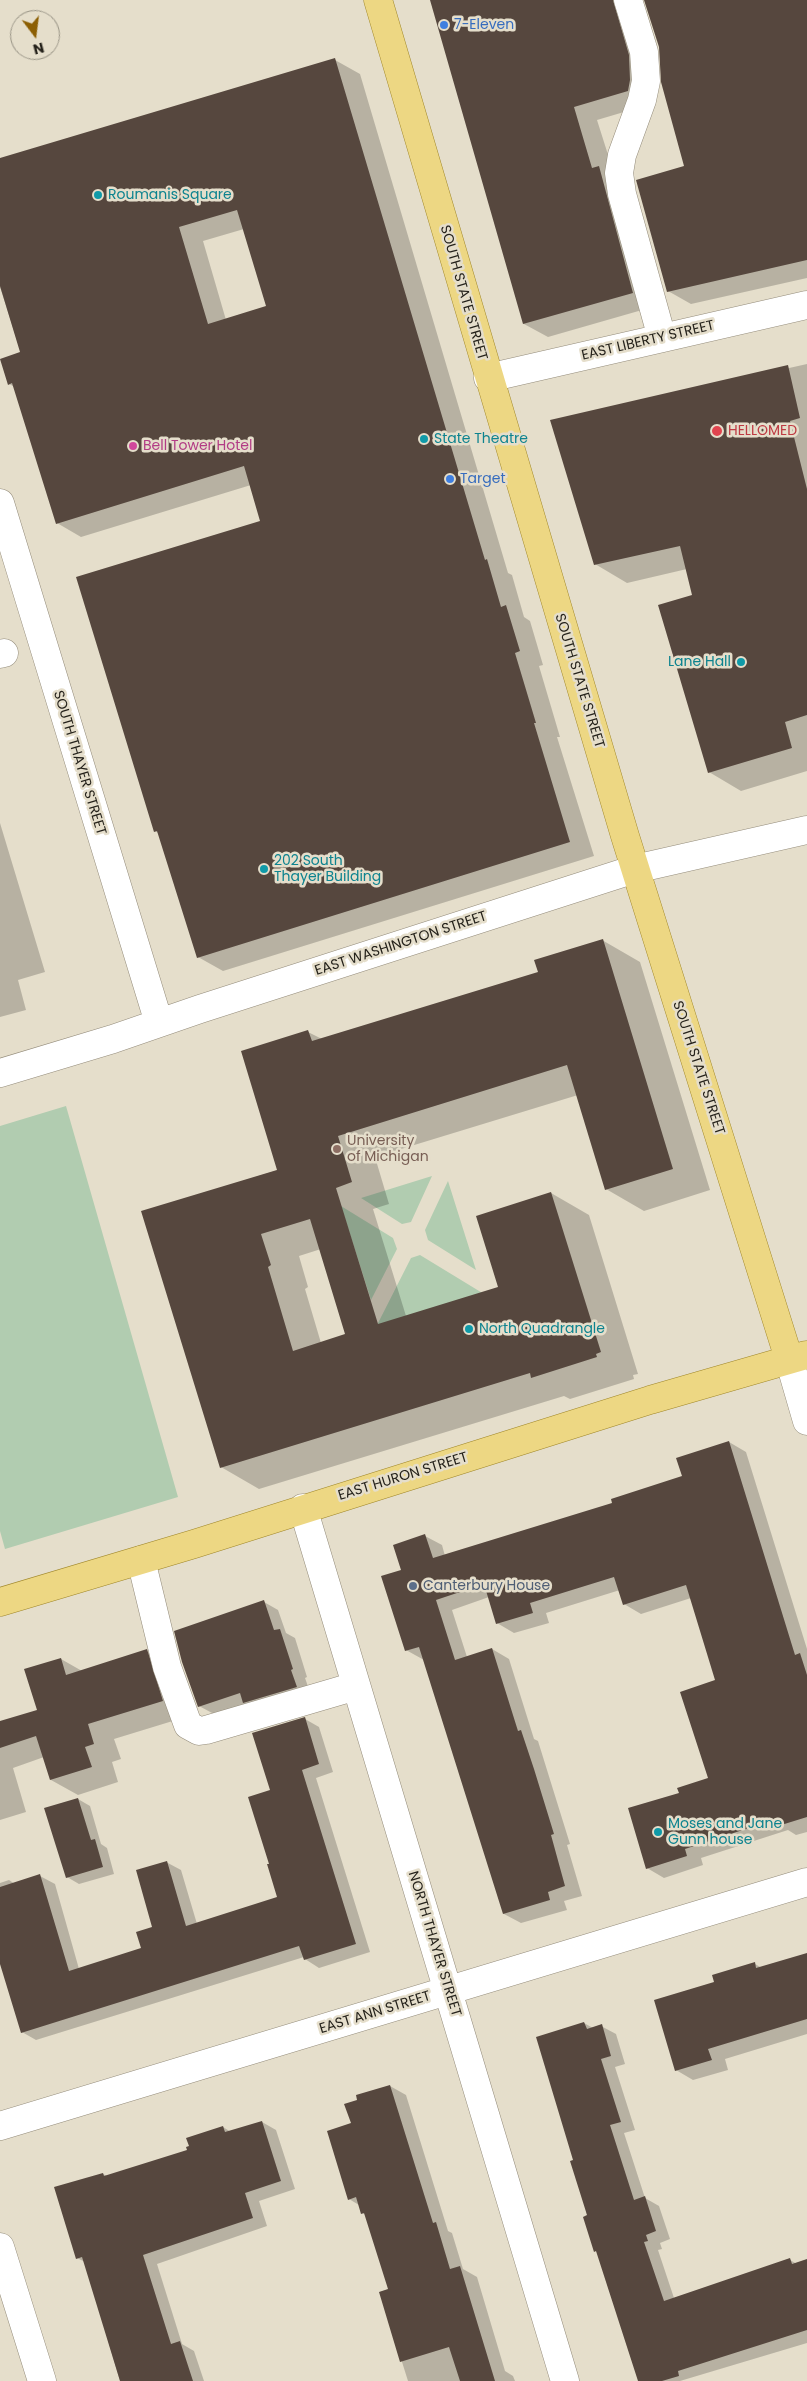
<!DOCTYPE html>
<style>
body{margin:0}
#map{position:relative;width:807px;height:2381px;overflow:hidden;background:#e5decb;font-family:Poppins,sans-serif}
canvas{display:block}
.north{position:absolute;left:10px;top:10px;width:50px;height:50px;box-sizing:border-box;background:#e5decb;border:1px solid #989385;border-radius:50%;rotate:165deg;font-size:14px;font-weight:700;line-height:20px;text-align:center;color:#25221b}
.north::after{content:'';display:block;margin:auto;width:18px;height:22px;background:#8c5f04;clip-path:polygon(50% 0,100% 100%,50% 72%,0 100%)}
</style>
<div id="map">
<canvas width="807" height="2381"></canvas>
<div class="north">N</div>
</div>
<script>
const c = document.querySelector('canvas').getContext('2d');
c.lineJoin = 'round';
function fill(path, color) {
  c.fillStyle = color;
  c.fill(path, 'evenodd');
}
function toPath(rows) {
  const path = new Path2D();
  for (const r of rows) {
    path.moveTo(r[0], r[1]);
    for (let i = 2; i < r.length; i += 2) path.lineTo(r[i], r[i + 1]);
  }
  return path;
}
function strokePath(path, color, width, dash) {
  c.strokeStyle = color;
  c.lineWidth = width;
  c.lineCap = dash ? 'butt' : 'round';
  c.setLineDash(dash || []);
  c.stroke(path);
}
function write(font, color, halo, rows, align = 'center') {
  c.font = font + ' Poppins,sans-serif';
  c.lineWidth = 5;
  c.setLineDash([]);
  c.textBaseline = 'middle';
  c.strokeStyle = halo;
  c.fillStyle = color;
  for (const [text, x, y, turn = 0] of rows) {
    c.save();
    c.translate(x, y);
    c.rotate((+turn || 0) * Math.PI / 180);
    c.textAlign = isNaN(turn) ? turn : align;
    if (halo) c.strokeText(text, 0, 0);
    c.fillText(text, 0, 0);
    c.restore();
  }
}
fill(toPath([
 [66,1106,178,1497,5,1549,0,1531,0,1126],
 [432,1176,411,1222,402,1224,361,1198],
 [448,1181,476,1270,428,1240,425,1230],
 [341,1206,393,1238,397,1249,371,1300],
 [420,1255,484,1294,376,1327,411,1258]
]), '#b1ccb0');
fill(toPath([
 [432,0,644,0,640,2,651,104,597,120,656,306,548,337,524,324],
 [646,0,807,0,807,278,691,304,668,291,685,166,660,47],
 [335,60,360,74,508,573,512,575,524,617,530,621,543,665,539,666,560,737,557,737,594,856,223,971,198,957,160,834,155,831,262,522,251,485,81,537,57,523,15,387,9,384,21,353,0,287,0,159],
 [244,229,267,307,226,320,203,241],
 [807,364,807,771,741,791,709,772,694,596,687,569,627,583,595,564,552,421],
 [0,823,45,972,18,980,26,1010,0,1017],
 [602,940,640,962,710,1190,644,1211,606,1189,578,1095,375,1157,389,1204,373,1209,406,1316,500,1288,551,1193,589,1215,638,1374,633,1375,634,1379,570,1399,564,1396,259,1489,221,1467,143,1212,278,1170,308,1032,322,1039,539,973],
 [321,1249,347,1335,321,1343,305,1289,308,1287,299,1256],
 [729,1442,746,1452,807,1649,807,1832,796,1835,788,1830,701,1858,703,1865,664,1878,647,1868,681,1794,710,1778,717,1681,691,1598,641,1614,624,1604,620,1590,546,1613,549,1623,514,1633,497,1623,489,1597,452,1610,467,1657,492,1649,509,1659,534,1739,538,1741,570,1844,567,1845,582,1896,564,1901,567,1910,521,1923,504,1914,424,1660,406,1650,402,1571,425,1536,442,1545,445,1556,614,1504,684,1477],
 [264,1602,278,1610,286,1633,295,1638,307,1677,305,1678,311,1695,258,1711,247,1704,214,1714,199,1706],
 [146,1651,173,1666,189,1716,114,1739,121,1759,112,1762,118,1782,78,1795,51,1780,44,1757,13,1768,26,1812,0,1820,0,1722,38,1711,61,1659,82,1671],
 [305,1719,319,1727,333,1772,316,1778,370,1952,319,1968,305,1959,304,1957,36,2040,22,2032,0,1960,0,1883,9,1880,15,1884,40,1876,55,1884,79,1969,142,1949,154,1927,166,1862,181,1870,197,1924,279,1898,271,1864,272,1791],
 [78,1799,90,1806,101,1844,107,1848,114,1874,79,1884,67,1877],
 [807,1954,807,2034,725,2059,728,2070,693,2080,676,2070,715,1982,755,1964,762,1968],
 [584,2023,593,2028,601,2026,616,2034,625,2064,615,2067,635,2130,624,2133,645,2198,659,2206,670,2239,660,2243,662,2249,658,2250,674,2298,790,2260,797,2264,807,2260,807,2343,680,2381,639,2381,598,2252,595,2251,575,2161],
 [390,2086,406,2095,448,2231,452,2233,463,2269,477,2277,505,2371,513,2376,515,2381,408,2381,380,2292,389,2290,366,2215,362,2213,359,2205,349,2199,352,2124,359,2101],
 [262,2122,276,2130,295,2189,259,2201,267,2226,157,2264,182,2344,194,2351,204,2381,120,2381,85,2262,77,2258,103,2174,107,2176,188,2151,223,2127,231,2132]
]), '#0003');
fill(toPath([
 [430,0,613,0,629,55,630,80,628,91,574,107,592,168,599,166,633,293,523,324],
 [644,0,807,0,807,260,667,292,636,180,684,166,661,82,659,47],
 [335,58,485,560,487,559,501,607,506,605,520,651,515,653,536,723,534,723,570,842,197,958,157,831,154,832,76,577,260,521,244,466,56,524,12,383,8,385,0,359,20,352,0,286,0,158],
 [237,210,266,306,208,324,179,227],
 [788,365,800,418,790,421,807,489,807,715,785,722,792,748,708,773,658,605,692,595,680,546,594,565,550,420],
 [603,939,673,1169,605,1190,567,1065,338,1136,352,1182,336,1188,378,1324,498,1287,476,1216,551,1192,601,1352,596,1354,597,1357,531,1378,530,1373,220,1468,141,1211,277,1170,241,1051,308,1030,312,1041,538,972,534,960],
 [310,1219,345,1334,293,1351,268,1267,271,1265,261,1234],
 [729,1441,795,1655,800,1653,807,1675,807,1817,778,1826,776,1819,685,1849,687,1856,646,1869,628,1808,679,1793,677,1788,708,1778,680,1692,715,1680,686,1585,623,1605,614,1577,530,1603,533,1613,496,1624,484,1584,436,1600,455,1660,492,1648,518,1731,521,1730,534,1769,554,1834,551,1835,565,1886,548,1892,550,1900,503,1914,419,1647,405,1651,381,1576,401,1570,393,1545,425,1534,433,1558,612,1503,611,1499,682,1476,676,1458],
 [264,1600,274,1630,280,1629,293,1669,291,1670,297,1687,243,1703,240,1693,198,1707,182,1662,174,1631],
 [147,1649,163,1701,88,1724,94,1744,85,1747,92,1767,50,1780,36,1736,0,1748,0,1721,37,1710,24,1669,61,1658,66,1675],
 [305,1717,319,1764,302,1770,356,1944,304,1960,299,1946,21,2033,0,1964,0,1887,40,1874,69,1971,141,1948,136,1932,152,1927,136,1870,167,1861,186,1926,277,1897,267,1864,269,1864,248,1797,270,1790,252,1733],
 [78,1798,91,1840,95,1839,103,1867,66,1878,44,1808],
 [807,1953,807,2019,708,2049,712,2060,675,2071,654,2000,714,1982,712,1975,755,1962,756,1968],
 [584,2022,587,2029,602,2024,611,2056,601,2059,621,2122,610,2125,634,2200,645,2196,656,2231,646,2235,648,2241,644,2242,664,2301,790,2258,792,2264,807,2259,807,2330,678,2371,679,2376,662,2381,638,2381,596,2251,594,2252,583,2217,587,2215,570,2161,573,2160,536,2037],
 [390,2085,433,2223,436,2222,450,2269,460,2266,495,2381,460,2381,449,2347,400,2362,379,2292,388,2289,364,2213,361,2214,356,2197,348,2200,327,2131,351,2123,344,2104,357,2100,356,2095],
 [262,2121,281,2181,245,2193,253,2218,143,2255,171,2344,180,2341,193,2381,120,2381,82,2257,76,2259,54,2187,103,2173,104,2176,187,2150,186,2147,189,2146,186,2138,223,2126,225,2132]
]), '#56473e');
const minor = toPath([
 [628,0,644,52,646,81,642,100,622,155,619,173,622,194,662,338],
 [488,378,807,305],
 [0,503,159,1023],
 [0,654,4,653],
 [0,1073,113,1039,200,1009,635,869,807,830],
 [789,1359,807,1421],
 [303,1508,565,2381],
 [141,1560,167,1667,188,1725,199,1731,206,1730,356,1686],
 [0,2126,807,1882],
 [0,2247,42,2381]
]);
const major = toPath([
 [378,0,625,836,789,1359],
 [0,1602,194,1544,650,1400,806,1355]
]);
strokePath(minor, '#948c7b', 29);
strokePath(major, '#9f8629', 29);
strokePath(minor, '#fff', 28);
strokePath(major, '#edd783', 28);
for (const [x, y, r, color] of [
 [444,25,5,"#3f7fe0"],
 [98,195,5,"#0f9aa8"],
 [717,431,6,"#e0444e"],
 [424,439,5,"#0f9aa8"],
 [133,446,5,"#d1479c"],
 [450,479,5,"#3f7fe0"],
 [741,662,5,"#0f9aa8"],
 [264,869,5,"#0f9aa8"],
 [337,1149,5,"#8d6e63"],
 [469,1329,5,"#0f9aa8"],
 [413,1586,5,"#5c6f8a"],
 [658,1832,5,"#0f9aa8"]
]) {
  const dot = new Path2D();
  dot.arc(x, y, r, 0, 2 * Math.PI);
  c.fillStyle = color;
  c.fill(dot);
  strokePath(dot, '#e5decb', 2);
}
write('14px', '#366cbe', '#e5decb', [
 ["7-Eleven",454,25],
 ["Target",460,479]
], 'left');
write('14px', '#0d838f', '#e5decb', [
 ["Roumanis Square",108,195],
 ["State Theatre",434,439],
 ["Lane Hall",731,662,"right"],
 ["202 South",274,861],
 ["Thayer Building",274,877],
 ["North Quadrangle",479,1329],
 ["Moses and Jane",668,1824],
 ["Gunn house",668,1840]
], 'left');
write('14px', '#25221b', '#e5decb', [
 ["SOUTH STATE STREET",463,293,74],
 ["EAST LIBERTY STREET",648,341,-13],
 ["SOUTH STATE STREET",579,681,73],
 ["SOUTH THAYER STREET",79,763,73],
 ["EAST WASHINGTON STREET",401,944,-18],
 ["SOUTH STATE STREET",698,1068,72],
 ["EAST HURON STREET",403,1477,-17],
 ["NORTH THAYER STREET",434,1944,73],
 ["EAST ANN STREET",375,2013,-17]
]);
write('14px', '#be3a42', '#e5decb', [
 ["HELLOMED",728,431]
], 'left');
write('14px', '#b23c85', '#e5decb', [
 ["Bell Tower Hotel",143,446]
], 'left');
write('14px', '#785e54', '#e5decb', [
 ["University",347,1141],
 ["of Michigan",347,1157]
], 'left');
write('14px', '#4e5e75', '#e5decb', [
 ["Canterbury House",423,1586]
], 'left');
</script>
